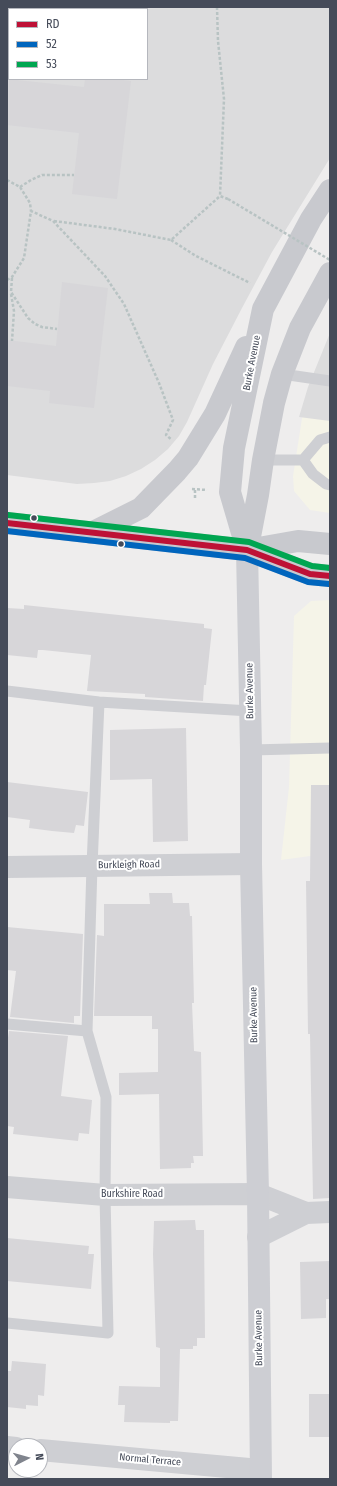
<!DOCTYPE html>
<style>
body{margin:0}
#map{position:relative;width:337px;height:1486px;overflow:hidden;background:#eeeded;font-family:"Fira Sans Condensed",sans-serif}
canvas{display:block}
.frame{position:absolute;inset:0;border:8px solid #454b59;pointer-events:none}
.legend{position:absolute;left:8px;top:8px;width:140px;height:72px;box-sizing:border-box;background:#fff;border:1px solid #b5b7bd;margin:0;padding:5px 7px;list-style:none;font-size:12px;color:#454b59}
.legend li{display:flex;align-items:center;gap:8px;height:20px}
.legend b{width:20px;border:1px solid #b5b7bd}
.north{position:absolute;left:8px;top:1438px;width:40px;height:40px;box-sizing:border-box;background:#fff;border:1px solid #b5b7bd;border-radius:50%;rotate:84deg;font-size:11px;font-weight:700;line-height:16px;text-align:center;color:#454b59}
.north::after{content:'';display:block;margin:auto;width:14px;height:18px;background:#80848d;clip-path:polygon(50% 0,100% 100%,50% 72%,0 100%)}
</style>
<div id="map">
<canvas width="337" height="1486"></canvas>
<div class="frame"></div>
<ul class="legend">
<li><b style="height:5px;background:#be1136"></b>RD</li>
<li><b style="height:5px;background:#0065bd"></b>52</li>
<li><b style="height:5px;background:#00a651"></b>53</li>
</ul>
<div class="north">N</div>
</div>
<script>
const c = document.querySelector('canvas').getContext('2d');
c.lineJoin = 'round';
function fill(path, color) {
  c.fillStyle = color;
  c.fill(path, 'evenodd');
}
function toPath(rows) {
  const path = new Path2D();
  for (const r of rows) {
    path.moveTo(r[0], r[1]);
    for (let i = 2; i < r.length; i += 2) path.lineTo(r[i], r[i + 1]);
  }
  return path;
}
function strokePath(path, color, width, dash) {
  c.strokeStyle = color;
  c.lineWidth = width;
  c.lineCap = dash ? 'butt' : 'round';
  c.setLineDash(dash || []);
  c.stroke(path);
}
function write(font, color, halo, rows, align = 'center') {
  c.font = font + ' "Fira Sans Condensed",sans-serif';
  c.lineWidth = 4;
  c.setLineDash([]);
  c.textBaseline = 'middle';
  c.strokeStyle = halo;
  c.fillStyle = color;
  for (const [text, x, y, turn = 0] of rows) {
    c.save();
    c.translate(x, y);
    c.rotate((+turn || 0) * Math.PI / 180);
    c.textAlign = isNaN(turn) ? turn : align;
    if (halo) c.strokeText(text, 0, 0);
    c.fillText(text, 0, 0);
    c.restore();
  }
}
fill(toPath([
 [303,412,330,415,330,513,310,510,294,491,293,476],
 [330,600,330,856,310,856,281,860,289,787,294,616,311,601]
]), '#f5f4e8');
fill(toPath([
 [7,7,330,7,330,158,272,252,242,308,213,364,187,422,179,436,168,449,155,460,141,469,126,476,110,481,94,483,77,484,7,475],
 [9,9,147,9,147,79,9,79],
 [330,333,330,421,299,417,308,387]
]), '#dcdcdd');
fill(toPath([
 [7,79,84,87,85,79,116,79,131,81,117,199,72,194,79,133,7,125],
 [62,282,108,288,94,408,49,403,50,391,7,386,7,340,56,346],
 [24,605,204,624,204,628,212,629,206,685,204,685,203,701,145,697,145,694,87,691,91,655,43,650,38,650,37,658,7,655,7,608,24,609],
 [186,728,188,841,153,842,152,779,110,780,110,730],
 [7,782,88,792,84,826,76,825,74,833,52,831,29,828,30,820,7,817],
 [311,785,330,785,330,1198,313,1199,310,1034,308,1034,306,881,310,881],
 [149,893,172,893,173,903,189,903,190,916,192,916,194,1003,192,1003,194,1051,201,1052,203,1156,193,1156,194,1163,191,1163,191,1168,160,1169,159,1094,119,1095,119,1073,158,1072,158,1029,152,1029,152,1016,94,1016,97,935,104,936,104,904,150,904],
 [7,927,83,934,80,1016,74,1016,74,1023,10,1017,16,971,7,970],
 [9,1031,68,1036,61,1096,92,1100,89,1134,79,1133,78,1141,13,1134,14,1127,7,1126,7,1044],
 [195,1220,196,1230,204,1230,205,1338,197,1338,197,1346,193,1346,193,1349,180,1349,178,1421,170,1421,170,1423,124,1422,125,1405,118,1405,119,1386,160,1387,160,1348,156,1347,153,1254,154,1221],
 [7,1238,89,1246,88,1254,94,1254,91,1289,7,1281],
 [330,1261,330,1299,326,1299,326,1318,301,1319,300,1262],
 [12,1361,46,1364,44,1396,38,1395,38,1406,26,1405,26,1409,7,1407,7,1371,11,1371],
 [309,1394,330,1394,330,1437,309,1437]
]), '#d7d6d9');
strokePath(toPath([
 [217,7,218,41,224,99,220,196,228,199],
 [7,180,20,187,30,203,31,211],
 [20,187,31,180,42,175,74,175],
 [54,221,115,229,171,240,220,196],
 [171,240,196,256,250,283],
 [12,278,11,292,28,318,35,324,42,327,57,329],
 [7,280,12,277,24,258,31,211,53,221,105,276,124,304,159,383,173,420,166,435,172,440],
 [11,294,14,311,12,341],
 [192,489,207,490],
 [195,490,195,500]
]), '#b8c3c3', 2.5, [3, 2]);
strokePath(toPath([
 [282,374,330,381],
 [263,460,303,460],
 [303,460,313,474,326,484,330,485],
 [303,460,320,440,330,437],
 [7,691,99,702,250,711],
 [251,750,330,748],
 [7,1024,87,1031,106,1097,105,1195,108,1333,7,1323],
 [87,1031,92,866,99,702]
]), '#cecfd3', 11);
strokePath(toPath([
 [7,867,251,864],
 [7,1187,105,1195,258,1194,306,1213,330,1212],
 [258,1237,306,1213],
 [7,1447,16,1448],
 [40,1450,260,1470]
]), '#cecfd3', 22);
strokePath(toPath([
 [247,550,251,750,251,864,258,1194,261,1479]
]), '#cdced3', 22);
strokePath(toPath([
 [7,523,247,550,310,574,330,576],
 [91,533,141,508,177,471,188,458,215,414,246,347],
 [248,547,258,495,263,460,274,403,282,374,300,328,330,273],
 [247,550,230,492,234,448,263,309,311,219,330,190],
 [247,550,298,541,330,544]
]), '#c8c9ce', 22);
strokePath(toPath([
 [228,199,330,260]
]), '#b8c3c3', 2.5, [3, 2]);
strokePath(toPath([
 [7,523,247,550,310,574,330,576]
]), '#be1136', 6);
strokePath(toPath([
 [7,531,245,558,308,582,329,584]
]), '#0065bd', 6);
strokePath(toPath([
 [8,515,249,542,312,566,330,568]
]), '#00a651', 6);
for (const [x, y, r, color] of [
 [34,518,3.5,"#454b59"],
 [121,544,3.5,"#454b59"]
]) {
  const dot = new Path2D();
  dot.arc(x, y, r, 0, 2 * Math.PI);
  c.fillStyle = color;
  c.fill(dot);
  strokePath(dot, '#fff', 1.5);
}
write('10px', '#454b59', '#fff', [
 ["Burke Avenue",252,363,-79],
 ["Burke Avenue",250,691,-91],
 ["Burkleigh Road",129,865,-1],
 ["Burke Avenue",254,1015,-91],
 ["Burkshire Road",132,1194],
 ["Burke Avenue",259,1338,-91],
 ["Normal Terrace",150,1460,5]
]);
</script>
